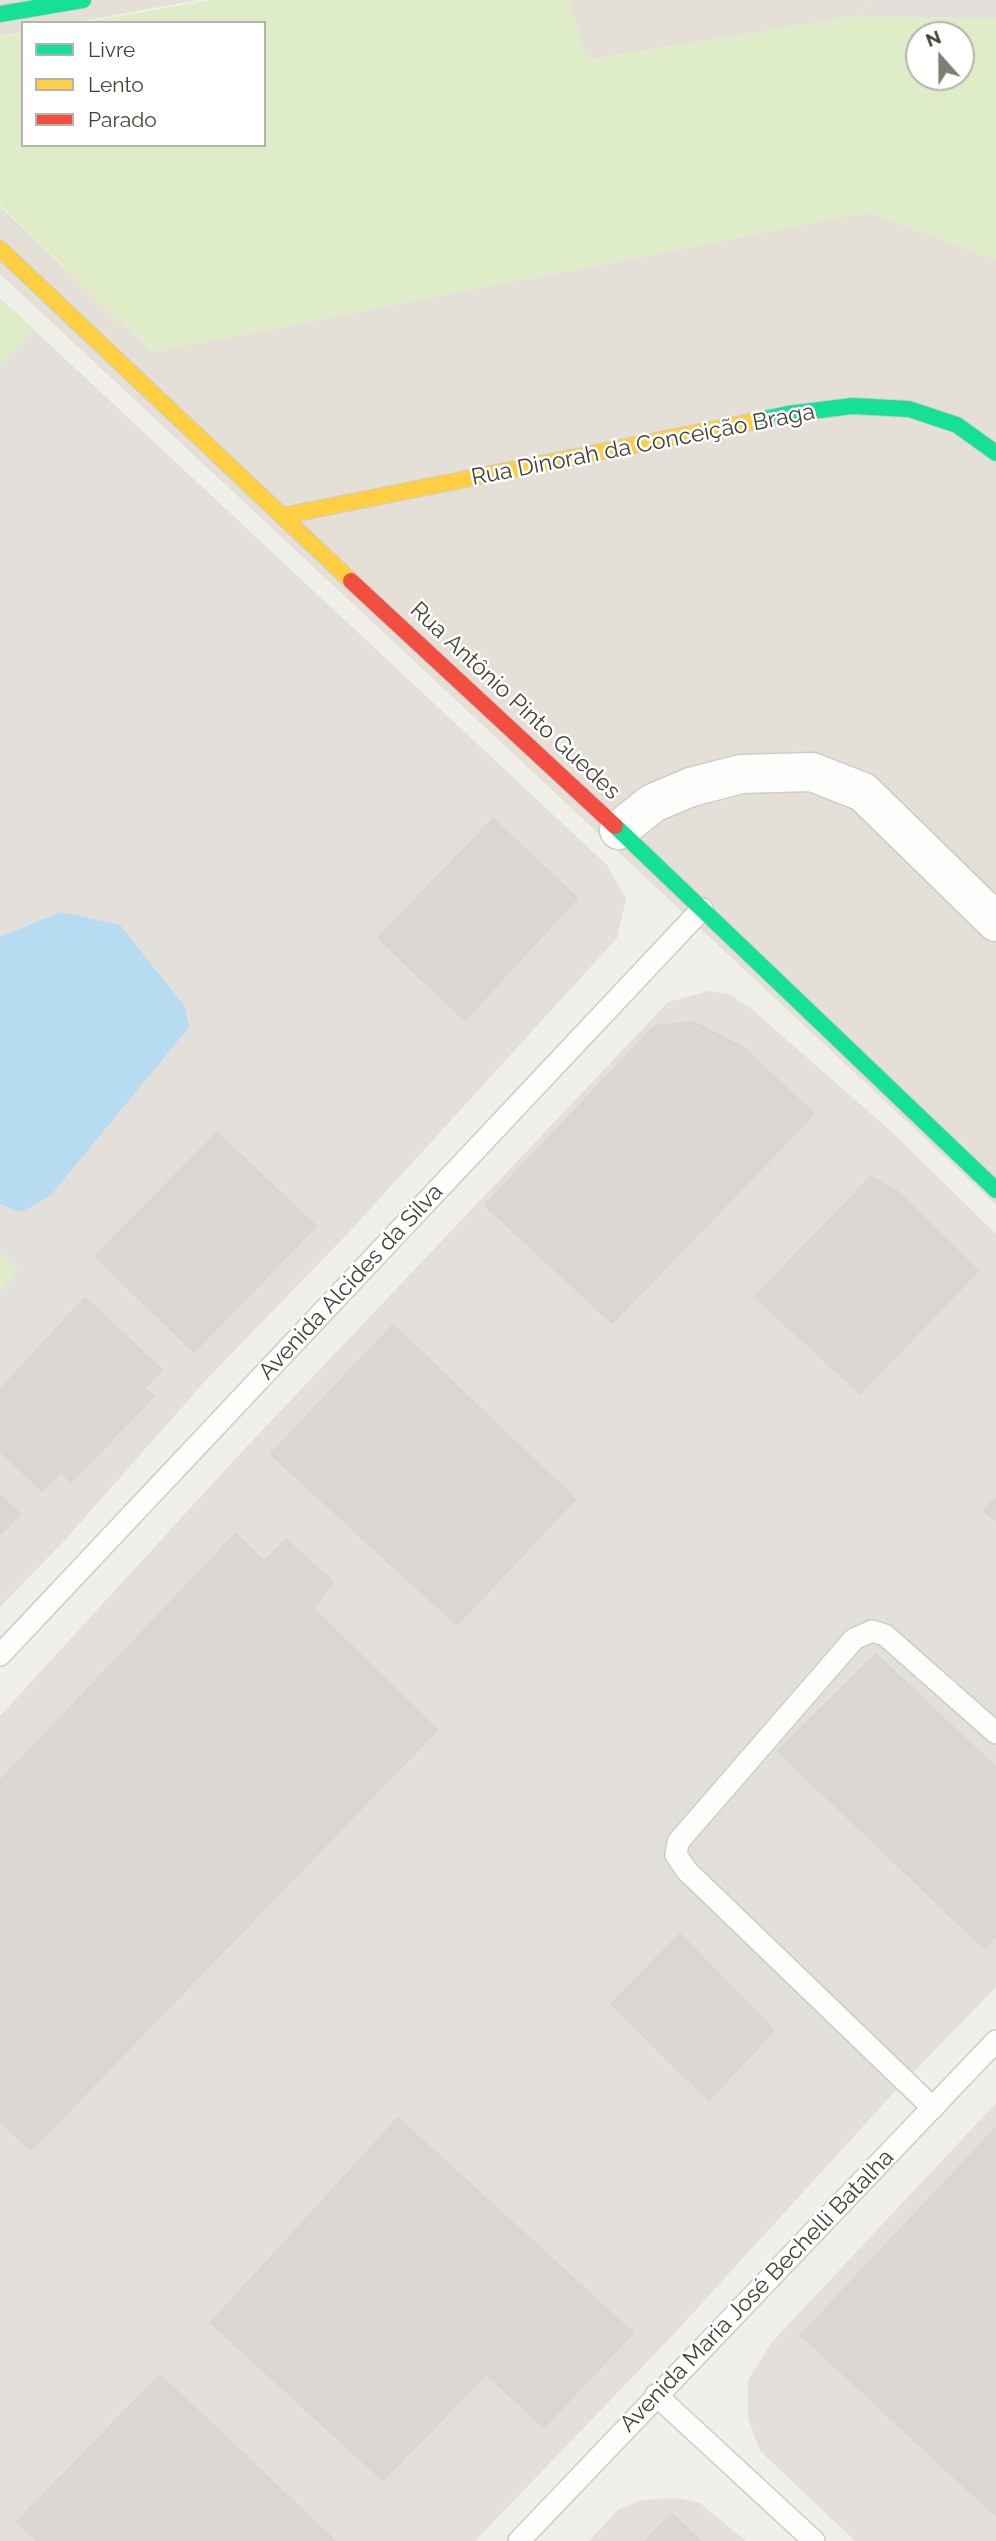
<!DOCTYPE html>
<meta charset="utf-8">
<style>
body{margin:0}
#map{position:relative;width:996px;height:2541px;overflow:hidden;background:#f0efea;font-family:Raleway,sans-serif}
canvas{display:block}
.legend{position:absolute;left:21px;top:21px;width:245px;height:126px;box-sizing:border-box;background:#fff;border:2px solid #b5b3ae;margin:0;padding:9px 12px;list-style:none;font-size:21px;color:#474035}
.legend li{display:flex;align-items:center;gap:14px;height:35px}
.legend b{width:35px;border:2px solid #b5b3ae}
.north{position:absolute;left:905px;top:21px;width:70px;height:70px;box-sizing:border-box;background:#fff;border:2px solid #b5b3ae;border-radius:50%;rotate:339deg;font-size:19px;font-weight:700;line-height:28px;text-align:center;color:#474035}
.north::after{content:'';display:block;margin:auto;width:24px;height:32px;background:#827d74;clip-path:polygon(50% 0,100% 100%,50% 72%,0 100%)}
</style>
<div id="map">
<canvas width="996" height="2541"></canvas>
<ul class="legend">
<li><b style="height:9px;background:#16e098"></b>Livre</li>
<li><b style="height:9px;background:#ffcf43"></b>Lento</li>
<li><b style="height:9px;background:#f24e42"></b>Parado</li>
</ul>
<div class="north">N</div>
</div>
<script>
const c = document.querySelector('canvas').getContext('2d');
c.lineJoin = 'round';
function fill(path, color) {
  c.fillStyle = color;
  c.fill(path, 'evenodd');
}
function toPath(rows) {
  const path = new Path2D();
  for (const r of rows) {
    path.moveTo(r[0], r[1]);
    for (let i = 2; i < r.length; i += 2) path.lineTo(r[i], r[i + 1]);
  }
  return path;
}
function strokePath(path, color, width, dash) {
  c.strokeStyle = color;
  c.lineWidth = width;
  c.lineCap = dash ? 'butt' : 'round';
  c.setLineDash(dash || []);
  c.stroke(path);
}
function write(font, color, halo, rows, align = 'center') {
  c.font = font + ' Raleway,sans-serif';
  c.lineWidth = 5;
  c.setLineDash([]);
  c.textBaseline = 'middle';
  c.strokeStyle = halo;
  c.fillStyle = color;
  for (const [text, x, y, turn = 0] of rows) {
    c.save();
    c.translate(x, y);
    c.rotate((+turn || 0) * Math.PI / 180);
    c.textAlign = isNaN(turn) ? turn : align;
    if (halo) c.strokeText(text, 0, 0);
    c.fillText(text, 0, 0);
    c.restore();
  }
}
fill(toPath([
 [0,0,198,0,72,23,23,23,23,32,0,36],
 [568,0,871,0,858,16,587,60],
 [0,206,152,352,869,212,996,260,996,1205,0,274]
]), '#e5e0d7');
fill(toPath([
 [871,0,996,0,996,19,858,16],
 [0,298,607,865,626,899,617,938,352,1229,207,1379,65,1540,0,1607],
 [709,991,730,994,754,1011,893,1133,996,1234,996,1987,898,2088,672,2336,475,2541,0,2541,0,1716,236,1458,668,1002],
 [996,2103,996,2541,855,2541,760,2451,748,2418,748,2380,772,2342],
 [678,2498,700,2503,746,2541,589,2541,619,2509,643,2500]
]), '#e3e0db');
fill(toPath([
 [211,0,568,0,588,60,858,16,996,19,996,260,869,212,152,352,0,204,0,37,23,33,23,145,264,145,264,23,80,23],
 [961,35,961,77,919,77,919,35],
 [0,298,34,330,0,364],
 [0,1254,19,1270,0,1291]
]), '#deecc8');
fill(toPath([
 [61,912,120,925,185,1007,189,1027,51,1195,22,1212,0,1204,0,937]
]), '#b7dbf1');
const building = toPath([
 [493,819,577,898,465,1020,378,938,493,819],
 [693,1022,744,1048,814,1114,612,1323,485,1205,655,1026,693,1022],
 [217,1133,316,1226,194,1352,95,1256,217,1133],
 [871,1177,897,1191,978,1271,860,1393,755,1297,871,1177],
 [85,1298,162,1370,144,1388,154,1396,71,1482,61,1471,42,1491,0,1451,0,1390,85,1298],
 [393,1325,575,1499,457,1625,271,1454,393,1325],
 [0,1495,20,1514,0,1534,0,1495],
 [996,1498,996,1522,984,1510,996,1498],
 [236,1534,264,1562,286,1540,333,1582,313,1608,437,1730,31,2150,0,2121,0,1781,236,1534],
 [876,1654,996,1768,996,1935,984,1948,778,1751,876,1654],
 [680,1934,774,2030,709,2100,611,2004,680,1934],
 [398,2118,633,2333,544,2427,486,2374,383,2480,211,2323,398,2118],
 [996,2128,996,2516,801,2335,996,2128],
 [160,2375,335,2541,38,2541,17,2522,160,2375],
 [672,2514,701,2541,646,2541,672,2514]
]);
fill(building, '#dad7d2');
strokePath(building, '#d9d6cf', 2);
const lane = toPath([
 [0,1655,702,909],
 [933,2108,687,1871,676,1855,678,1842,854,1639,872,1631,885,1635,996,1733],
 [656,2395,814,2541],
 [519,2541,996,2041]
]);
const street = toPath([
 [619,830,653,803,691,787,741,774,812,772,863,792,996,922]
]);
const fast = toPath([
 [0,14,83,0],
 [750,422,788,414,852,406,909,409,957,425,996,453],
 [615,826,996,1190]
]);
const slow = toPath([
 [0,249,351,581],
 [282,516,750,422]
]);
const jam = toPath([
 [351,581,615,826]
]);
strokePath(lane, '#ceccc7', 24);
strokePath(street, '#ceccc7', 41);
strokePath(fast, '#d1cdc2', 18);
strokePath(slow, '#d1cdc2', 18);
strokePath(jam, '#d1cdc2', 18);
strokePath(lane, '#fdfdfc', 21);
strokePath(street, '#fdfdfc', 38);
strokePath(fast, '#16e098', 16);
strokePath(slow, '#ffcf43', 16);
strokePath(jam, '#f24e42', 16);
write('23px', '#474035', '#fff', [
 ["Rua Dinorah da Conceição Braga",643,445,-11],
 ["Rua Antônio Pinto Guedes",515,701,43],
 ["Avenida Alcides da Silva",351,1282,-47],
 ["Avenida Maria José Bechelli Batalha",757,2291,-46]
]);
</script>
